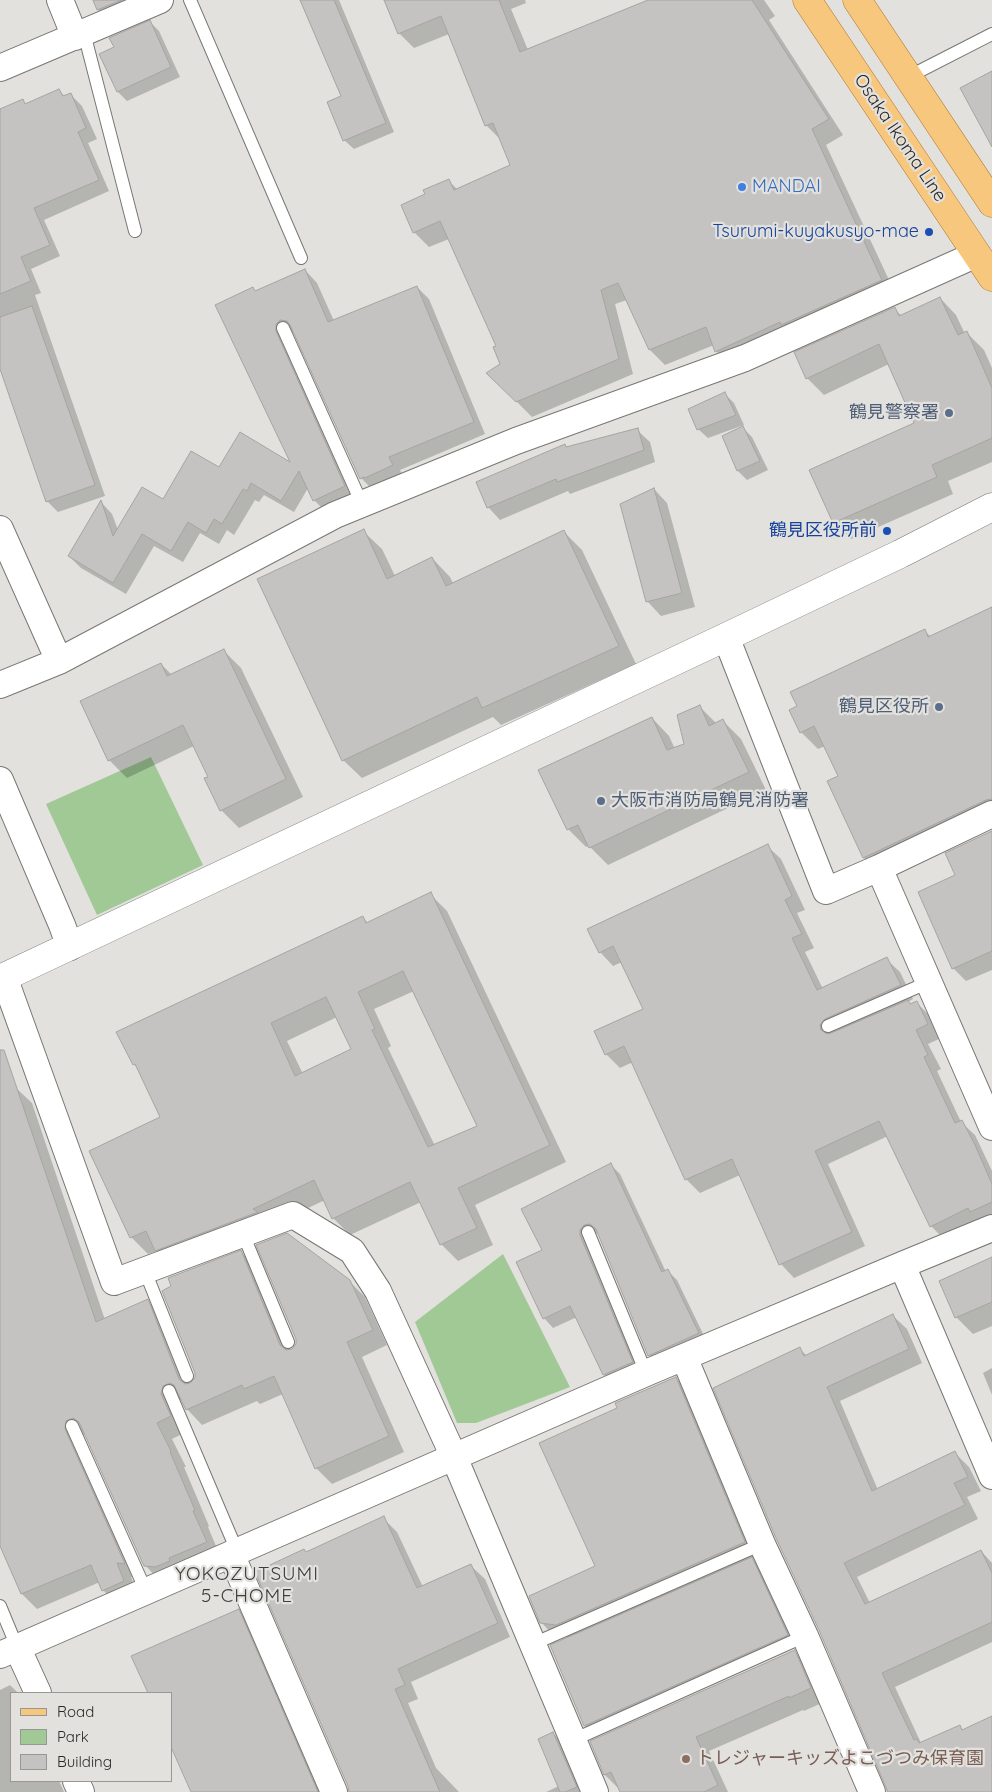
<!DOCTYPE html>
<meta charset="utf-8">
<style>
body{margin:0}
#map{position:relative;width:992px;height:1792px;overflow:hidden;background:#e2e1de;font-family:Quicksand,sans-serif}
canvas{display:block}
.legend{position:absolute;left:10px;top:1692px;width:162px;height:90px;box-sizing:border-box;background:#e2e1de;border:1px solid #989795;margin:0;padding:6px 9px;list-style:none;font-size:15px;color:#282827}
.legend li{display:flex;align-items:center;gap:10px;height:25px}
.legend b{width:25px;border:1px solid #989795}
</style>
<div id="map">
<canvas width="992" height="1792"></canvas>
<ul class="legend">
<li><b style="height:6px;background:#f8c77e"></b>Road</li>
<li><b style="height:14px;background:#a1c995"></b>Park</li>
<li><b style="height:14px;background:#c5c3c1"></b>Building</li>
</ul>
</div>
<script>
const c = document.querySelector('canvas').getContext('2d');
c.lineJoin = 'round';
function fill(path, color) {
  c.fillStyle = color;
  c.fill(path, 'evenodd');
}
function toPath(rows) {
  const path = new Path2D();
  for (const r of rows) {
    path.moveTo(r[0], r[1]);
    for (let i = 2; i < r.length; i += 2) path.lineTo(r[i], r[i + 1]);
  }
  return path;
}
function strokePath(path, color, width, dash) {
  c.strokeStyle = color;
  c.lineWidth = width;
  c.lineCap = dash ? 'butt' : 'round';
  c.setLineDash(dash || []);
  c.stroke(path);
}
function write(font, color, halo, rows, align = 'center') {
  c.font = font + ' Quicksand,"Noto Sans JP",sans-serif';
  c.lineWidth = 4.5;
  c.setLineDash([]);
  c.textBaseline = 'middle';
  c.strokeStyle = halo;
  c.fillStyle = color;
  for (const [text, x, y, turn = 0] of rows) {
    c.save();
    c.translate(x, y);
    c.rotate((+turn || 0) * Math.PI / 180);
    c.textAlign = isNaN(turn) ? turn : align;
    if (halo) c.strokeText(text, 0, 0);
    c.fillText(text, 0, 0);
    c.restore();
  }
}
fill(toPath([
 [151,757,203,865,97,915,46,804],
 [503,1254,570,1387,476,1423,457,1423,415,1322]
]), '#a1c995');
fill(toPath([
 [94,0,162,0,115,26,98,10],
 [302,0,339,0,394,132,354,149,344,140,342,97],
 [386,0,525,0,526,3,511,9,528,50,649,0,764,0,775,16,769,20,843,135,826,145,896,295,731,366,716,351,714,345,665,365,650,350,627,300,615,304,633,374,532,417,488,373,502,364,498,347,449,239,429,247,414,232,426,195,449,181,458,190,511,166,501,140,486,125,449,34,414,48,399,33],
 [150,22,159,31,180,77,127,101,118,92,101,54,115,48],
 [59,90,65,97,70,94,82,106,97,139,88,143,109,191,44,220,60,256,31,269,41,293,35,295,105,496,58,512,47,501,0,365,0,115],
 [305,270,317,283,334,321,417,287,429,299,485,434,400,470,404,478,373,490,361,478,295,332,293,332,288,336,356,498,326,512,314,500,308,488,294,512,264,495,259,502,255,500,234,535,227,530,219,544,200,533,183,562,154,546,126,594,81,568,69,556,101,502,112,514,118,530,163,501,220,469,293,466,253,289,256,292],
 [940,298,956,315,965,334,967,333,984,350,992,368,992,462,948,481,953,494,851,539,834,522,915,424,889,364,824,395,807,378,894,309,902,316],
 [724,393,734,403,744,425,708,438,698,429],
 [743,428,752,437,768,470,747,480,738,471,724,437],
 [637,430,650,442,655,462,570,494,568,491,500,520,488,507,565,446,568,448],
 [654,489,667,503,695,607,661,616,648,602,621,505],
 [363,531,382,549,395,576,432,558,450,577,453,583,564,532,582,550,636,664,501,725,493,717,362,778,343,760],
 [992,608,992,822,881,875,864,858,829,782,839,777,825,746,818,749,801,732,924,630,931,637],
 [223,650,241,668,303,797,239,828,221,810,209,777,194,746,127,778,109,760,161,664,172,675],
 [699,706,717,724,723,721,741,739,766,790,608,865,589,846,586,847,568,829,652,718,669,736,675,749,686,745],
 [992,832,992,970,966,981,953,968,956,876],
 [767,846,781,859,805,910,797,913,814,948,805,952,823,989,886,959,900,972,913,999,908,1002,911,1005,917,1003,930,1016,941,1038,928,1044,941,1069,937,1071,961,1122,975,1135,992,1171,992,1222,945,1240,931,1226,888,1136,828,1164,865,1246,794,1278,781,1264,740,1175,700,1193,686,1179,633,1062,620,1068,606,1054,644,1009,622,962,613,966,600,952],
 [430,894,447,911,566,1162,475,1205,493,1245,458,1261,441,1244,421,1202,350,1235,333,1218,325,1200,270,1226,173,1267,157,1251,148,1254,131,1237,161,1118,138,1068,134,1064,363,918,368,923],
 [414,991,478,1127,435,1146,388,1048,391,1046,374,1009],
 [337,1017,352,1050,303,1074,287,1041],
 [16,1088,32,1103,105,1320,147,1301,163,1316,190,1385,196,1378,241,1252,256,1267,291,1351,349,1281,365,1297,387,1345,362,1357,404,1452,332,1484,316,1468,283,1394,260,1404,257,1401,202,1425,187,1409,182,1399,178,1401,186,1432,172,1439,186,1467,184,1467,209,1526,208,1527,221,1558,160,1581,145,1565,86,1434,81,1436,139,1578,131,1577,139,1596,118,1605,103,1590,100,1582,37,1609,22,1594,0,1542,0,1093],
 [611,1165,620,1174,666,1272,668,1271,677,1280,707,1342,658,1365,649,1355,599,1233,594,1234,641,1372,613,1384,604,1375,577,1317,553,1328,544,1318,543,1250],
 [992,1259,992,1326,973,1334,956,1317,940,1282],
 [893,1316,907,1329,922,1363,840,1401,878,1490,955,1453,969,1467,981,1491,967,1497,978,1519,857,1577,870,1603,981,1551,992,1563,992,1642,895,1687,921,1743,959,1726,964,1731,992,1717,992,1792,887,1792,799,1348,807,1356],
 [992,1368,992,1395,983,1373],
 [676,1378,688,1391,757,1555,751,1558,761,1568,796,1644,594,1735,585,1726,572,1638,554,1636,541,1622,596,1567],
 [383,1518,397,1532,423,1587,471,1566,485,1579,510,1637,411,1682,418,1699,408,1703,436,1768,459,1792,350,1792,304,1550,307,1553],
 [238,1611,252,1624,325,1792,192,1792,171,1693,149,1693,133,1657],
 [794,1651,808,1665,824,1702,804,1711,803,1710,709,1751,728,1792,622,1792,605,1775,592,1742],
 [10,1685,18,1693,11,1693,11,1781,59,1781,64,1792,0,1792,0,1690],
 [553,1733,567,1747,586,1792,546,1792,559,1786]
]), '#0003');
const building = toPath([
 [93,0,122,0,97,10,93,0],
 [300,0,334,0,386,123,343,141,327,102,341,96,300,0],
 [384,0,499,0,520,52,648,0,752,0,829,119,812,129,882,280,781,325,780,322,715,352,706,327,649,350,618,283,601,290,619,359,516,402,486,373,500,364,493,347,496,346,440,221,413,233,401,205,425,194,423,190,449,179,454,190,510,165,493,123,485,126,441,16,398,34,384,0],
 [150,20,171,67,117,92,99,54,114,47,109,38,150,20],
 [992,71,992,147,960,88,992,71],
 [59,89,63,96,71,93,86,128,78,132,99,180,34,208,50,245,21,257,31,281,0,294,0,109,23,99,25,104,59,89],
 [305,269,328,322,417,286,474,422,389,457,393,465,365,478,364,477,360,479,290,325,287,321,280,320,276,324,276,331,345,486,313,501,299,471,281,501,251,483,247,491,243,489,222,524,214,519,206,533,188,522,171,551,142,534,113,583,68,556,101,500,113,536,142,487,163,499,191,451,219,467,240,432,290,462,215,305,253,287,255,291,305,269],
 [940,297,958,335,967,331,992,388,992,438,932,465,937,477,833,523,809,470,914,423,879,344,806,379,794,352,895,307,899,316,940,297],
 [32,306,95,485,46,502,0,369,0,317,32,306],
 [725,392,736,415,697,430,688,409,725,392],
 [743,426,760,461,737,471,722,436,743,426],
 [638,428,644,450,557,482,556,479,487,508,476,482,565,444,566,447,638,428],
 [654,488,682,593,646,602,620,504,654,488],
 [364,529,387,579,432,557,446,586,564,530,619,646,482,708,477,697,342,761,257,579,364,529],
 [992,607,992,799,986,800,863,858,827,781,838,776,814,726,800,733,789,710,797,706,790,692,925,629,928,637,992,607],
 [224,649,286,779,220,811,204,778,208,777,183,725,108,761,80,701,161,663,167,676,224,649],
 [700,705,709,726,723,719,749,772,589,848,578,825,567,830,538,770,652,717,667,750,684,744,677,715,700,705],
 [992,831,992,951,952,969,918,892,955,875,945,853,992,831],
 [768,844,792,896,785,900,802,934,792,938,817,990,887,957,901,985,825,1019,820,1025,821,1030,827,1034,831,1033,908,1000,910,1004,917,1001,928,1024,916,1030,928,1055,924,1057,955,1123,962,1120,975,1145,992,1184,992,1202,970,1212,968,1208,930,1227,879,1121,815,1151,852,1232,779,1265,732,1159,685,1180,624,1046,605,1055,594,1031,643,1009,613,946,599,953,587,929,768,844],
 [431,892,550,1145,458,1188,477,1228,440,1245,410,1182,332,1219,314,1180,253,1209,258,1212,155,1251,146,1231,130,1238,89,1151,160,1117,135,1064,133,1065,116,1032,363,916,366,923,431,892],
 [403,971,477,1126,428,1147,372,1030,375,1029,358,992,403,971],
 [326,997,351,1049,295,1076,271,1023,326,997],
 [0,1050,4,1050,96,1322,148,1299,179,1379,185,1384,190,1383,195,1378,195,1373,162,1291,171,1286,168,1278,241,1250,280,1345,286,1350,292,1349,296,1344,296,1339,256,1245,287,1233,350,1280,373,1330,347,1342,389,1436,315,1469,274,1376,244,1389,242,1385,186,1410,174,1385,170,1383,163,1386,161,1394,171,1416,157,1423,171,1451,170,1452,195,1510,193,1511,207,1542,169,1558,170,1561,155,1567,144,1566,79,1422,73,1418,66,1421,65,1429,125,1564,117,1563,124,1581,102,1591,91,1565,21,1594,0,1546,0,1050],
 [611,1163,662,1272,668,1269,699,1333,648,1356,596,1229,590,1224,584,1225,580,1230,580,1235,633,1362,603,1375,570,1306,543,1319,516,1262,542,1250,521,1209,611,1163],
 [992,1257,992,1302,955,1318,939,1281,992,1257],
 [893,1314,909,1349,827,1387,872,1491,955,1451,968,1477,954,1483,965,1505,844,1563,865,1604,981,1550,992,1573,992,1622,882,1673,914,1740,917,1739,919,1743,960,1725,962,1730,992,1716,992,1792,888,1792,819,1630,776,1538,713,1388,800,1347,804,1356,893,1314],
 [676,1377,745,1542,556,1625,540,1623,529,1596,595,1566,539,1443,617,1408,615,1403,676,1377],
 [384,1516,417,1588,471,1564,498,1623,398,1669,405,1685,395,1689,440,1792,349,1792,348,1786,255,1572,304,1549,306,1552,384,1516],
 [752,1557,788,1635,584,1726,550,1645,752,1557],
 [239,1609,318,1792,191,1792,171,1747,171,1693,148,1693,131,1656,239,1609],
 [795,1650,811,1688,789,1698,789,1696,696,1737,718,1785,704,1792,620,1792,611,1772,604,1775,590,1741,795,1650],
 [553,1732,577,1787,565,1792,560,1792,538,1739,553,1732]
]);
fill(building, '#c5c3c1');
strokePath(building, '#a6a4a1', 1);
const lane = toPath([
 [190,0,301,258],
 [84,33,135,231],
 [908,77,992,34],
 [283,328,362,504],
 [828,1026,929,982],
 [588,1232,646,1373],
 [243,1234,288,1342],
 [145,1271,187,1376],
 [169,1391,237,1551],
 [72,1426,146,1591],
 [0,1606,17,1647],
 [533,1644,762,1544],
 [573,1740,805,1636]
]);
const street = toPath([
 [60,0,75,37],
 [0,68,160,0],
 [0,529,59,661],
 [726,637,826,891,879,868,992,814],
 [0,685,59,661,335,515,516,441,745,358,977,254],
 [0,780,62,925,70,947],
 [879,868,992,1127],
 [4,977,114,1282,293,1215,352,1251,378,1291,454,1457,595,1792],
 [902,1265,992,1476],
 [684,1357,762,1544,805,1636,872,1792],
 [231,1554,334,1792],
 [17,1647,38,1693],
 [0,1655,646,1373,902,1265,992,1228],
 [76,1781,81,1792]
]);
const secondary = toPath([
 [0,979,726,637,900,554,992,507]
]);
const primary = toPath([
 [807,0,992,277],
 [857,0,992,203]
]);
strokePath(lane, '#787774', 14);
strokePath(street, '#787774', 28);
strokePath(secondary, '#787774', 29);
strokePath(primary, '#ac7728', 29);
strokePath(lane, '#fff', 12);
strokePath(street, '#fff', 26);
strokePath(secondary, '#fff', 28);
strokePath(primary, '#f8c77e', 28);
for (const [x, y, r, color] of [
 [742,187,5,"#3f7fe0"],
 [929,232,5,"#1a4fb4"],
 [949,413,5,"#5c6f8a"],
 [887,531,5,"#1a4fb4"],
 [939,707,5,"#5c6f8a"],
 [601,801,5,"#5c6f8a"],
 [686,1759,5,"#8d6e63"]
]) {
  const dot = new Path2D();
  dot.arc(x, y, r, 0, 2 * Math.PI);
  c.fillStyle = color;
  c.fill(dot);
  strokePath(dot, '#e2e1de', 2);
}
write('18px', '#282827', '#e2e1de', [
 ["Osaka Ikoma Line",900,138,56]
]);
write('18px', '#366cbe', '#e2e1de', [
 ["MANDAI",752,187]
], 'left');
write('18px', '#164399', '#e2e1de', [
 ["Tsurumi-kuyakusyo-mae",919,232],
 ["鶴見区役所前",877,531]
], 'right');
write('18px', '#4e5e75', '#e2e1de', [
 ["鶴見警察署",939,413],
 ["鶴見区役所",929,707],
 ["大阪市消防局鶴見消防署",611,801,"left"]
], 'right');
write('18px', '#785e54', '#e2e1de', [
 ["トレジャーキッズよこづつみ保育園",696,1759]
], 'left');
c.letterSpacing = '1px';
write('19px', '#3f3e3c', '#e2e1de', [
 ["YOKOZUTSUMI",247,1574],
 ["5-CHOME",247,1596]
]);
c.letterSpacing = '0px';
</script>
